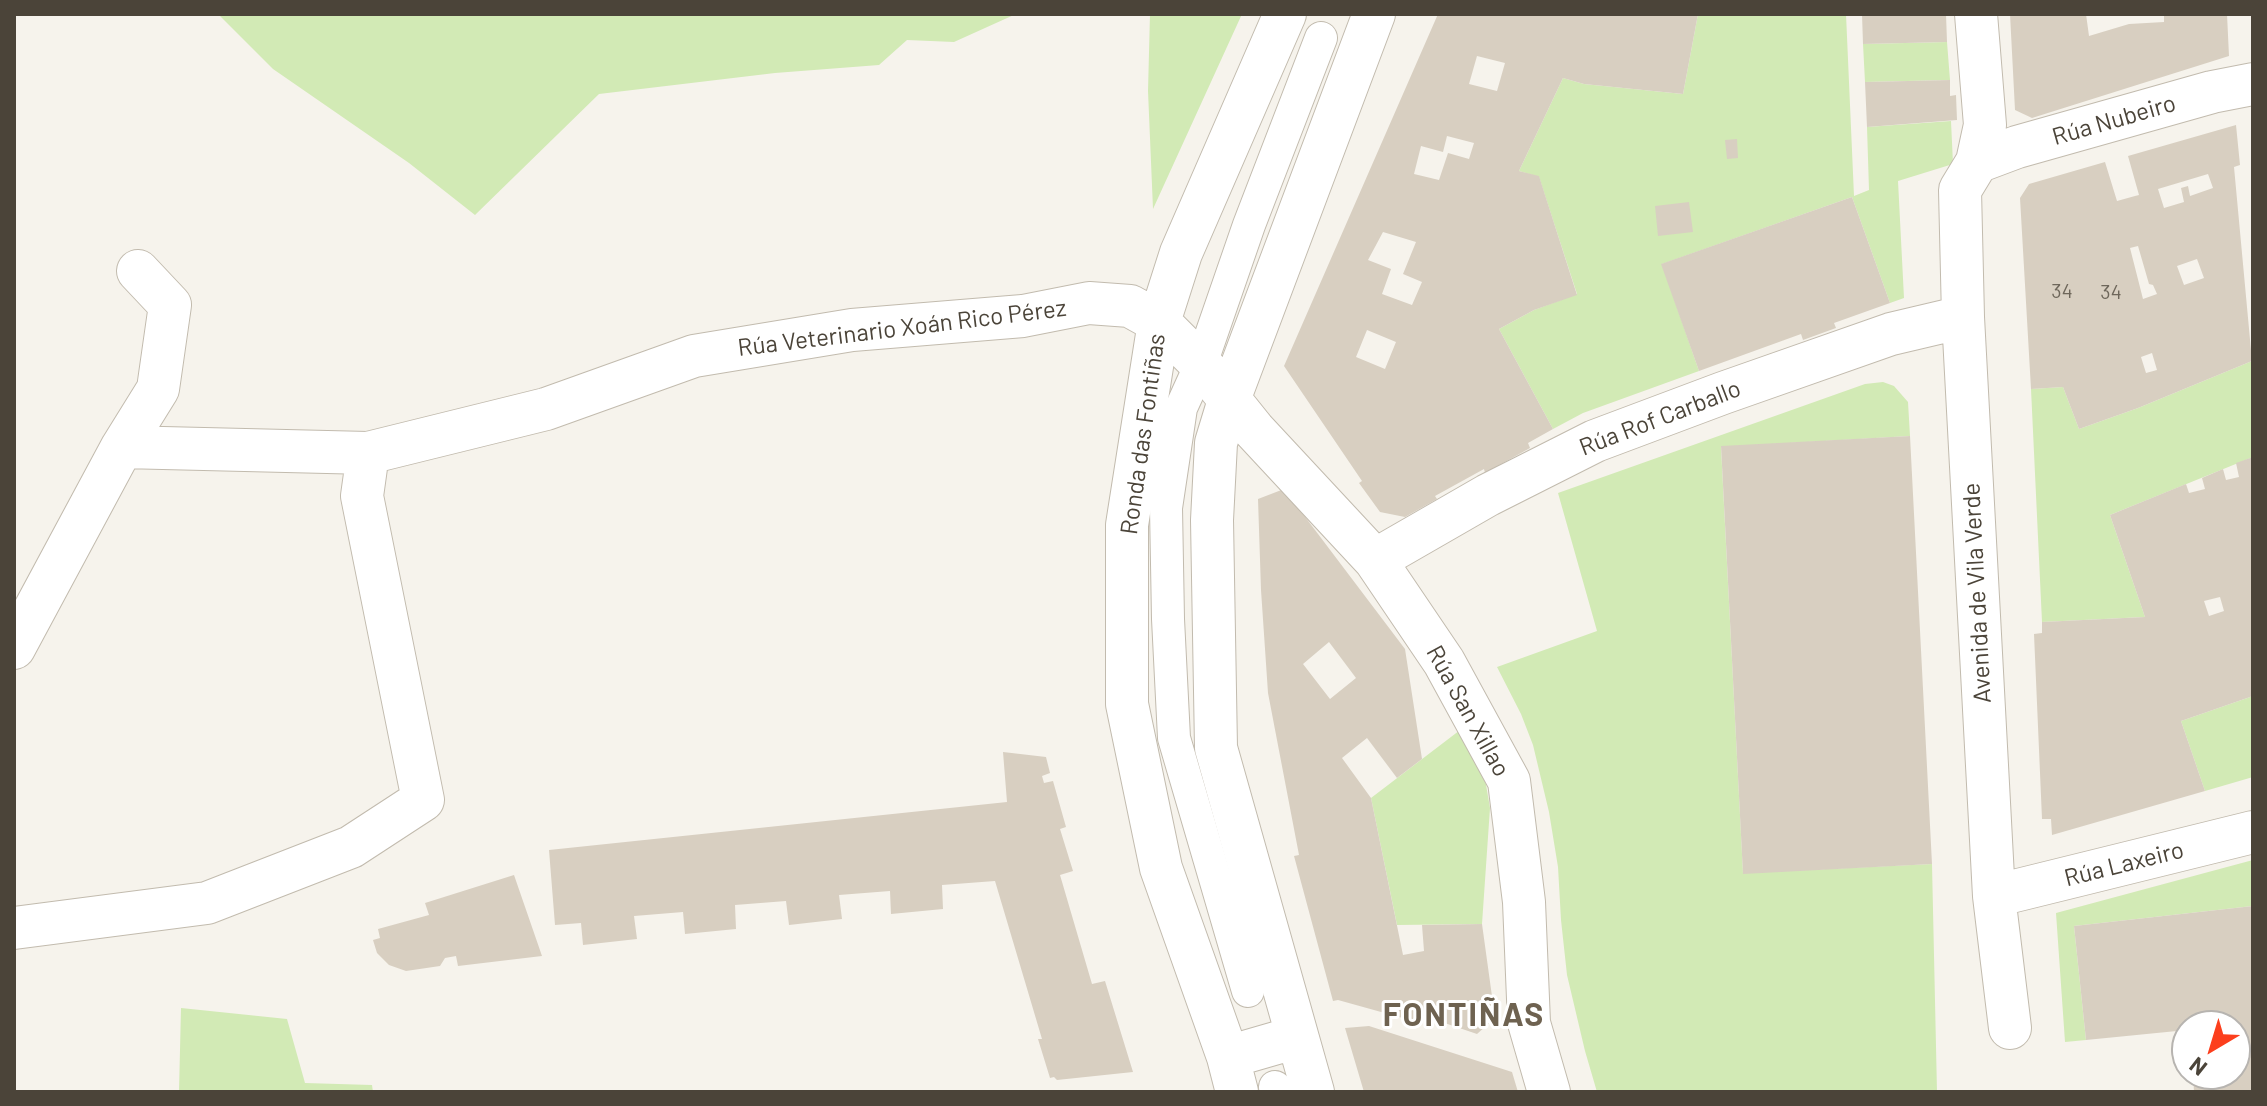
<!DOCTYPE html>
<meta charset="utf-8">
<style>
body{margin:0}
#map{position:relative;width:2267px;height:1106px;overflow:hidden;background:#f6f3ec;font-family:Barlow,sans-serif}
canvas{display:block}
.frame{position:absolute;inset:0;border:16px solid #4b4439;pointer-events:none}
.north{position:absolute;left:2171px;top:1010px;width:80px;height:80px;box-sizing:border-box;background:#fff;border:2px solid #b7b4b0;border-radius:50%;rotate:218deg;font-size:22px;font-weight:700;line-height:32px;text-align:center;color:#4b4439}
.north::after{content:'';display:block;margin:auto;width:28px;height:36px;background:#fc3f1d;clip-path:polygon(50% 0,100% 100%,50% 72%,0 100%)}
</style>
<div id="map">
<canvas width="2267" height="1106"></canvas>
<div class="frame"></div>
<div class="north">N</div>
</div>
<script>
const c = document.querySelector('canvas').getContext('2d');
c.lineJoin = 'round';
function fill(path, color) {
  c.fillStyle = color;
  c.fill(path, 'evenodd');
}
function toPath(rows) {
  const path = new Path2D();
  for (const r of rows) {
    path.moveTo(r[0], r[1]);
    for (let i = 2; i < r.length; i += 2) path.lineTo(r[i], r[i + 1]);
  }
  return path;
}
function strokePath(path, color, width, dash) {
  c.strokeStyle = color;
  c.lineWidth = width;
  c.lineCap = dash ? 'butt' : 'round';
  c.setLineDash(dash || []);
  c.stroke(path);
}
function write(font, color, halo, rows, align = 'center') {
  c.font = font + ' Barlow,sans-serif';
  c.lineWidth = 6;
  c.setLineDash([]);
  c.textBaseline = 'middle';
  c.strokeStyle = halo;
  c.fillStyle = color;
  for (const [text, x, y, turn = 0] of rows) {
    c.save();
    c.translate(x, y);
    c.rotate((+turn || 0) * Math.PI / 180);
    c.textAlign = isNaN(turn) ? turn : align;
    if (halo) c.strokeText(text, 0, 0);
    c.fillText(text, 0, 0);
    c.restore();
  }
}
fill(toPath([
 [218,14,1016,14,954,42,907,40,879,65,775,73,599,94,475,215,409,163,273,69],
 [1150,14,1242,14,1153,209,1148,91],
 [1698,14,1846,14,1854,196,1869,190,1867,127,1951,121,1953,164,1898,181,1904,298,1890,303,1852,197,1662,264,1699,371,1583,413,1553,429,1499,329,1534,310,1577,294,1539,177,1519,171,1563,78,1584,84,1683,94],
 [1947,42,1950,80,1865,82,1863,44],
 [2252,361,2253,457,2110,515,2145,617,2042,622,2031,389,2063,387,2079,429,2138,408],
 [1883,382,1894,386,1908,402,1910,436,1721,447,1743,873,1932,864,1937,1092,1597,1092,1585,1051,1567,975,1561,920,1558,867,1549,812,1533,745,1521,714,1497,667,1597,631,1558,493,1865,384],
 [2253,696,2253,777,2205,791,2181,721],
 [1468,724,1484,773,1490,808,1482,924,1397,925,1371,798],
 [2253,860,2253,906,2074,926,2086,1040,2065,1042,2056,913],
 [181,1008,287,1019,305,1083,372,1085,373,1092,179,1092]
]), '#d2eab5');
fill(toPath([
 [1438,14,1698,14,1683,94,1584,84,1563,78,1519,171,1539,176,1577,295,1534,310,1499,329,1553,429,1528,443,1530,448,1485,473,1484,469,1435,496,1437,499,1405,517,1380,512,1359,483,1362,481,1284,366],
 [1477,56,1505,63,1497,91,1469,84],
 [1447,136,1474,143,1469,159,1448,153,1439,180,1414,174,1421,146,1443,152],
 [1383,232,1416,242,1403,274,1422,282,1412,305,1382,294,1391,269,1368,260],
 [1367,330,1396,342,1385,369,1356,357],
 [1862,14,1946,14,1947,42,1863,44],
 [2010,14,2086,14,2089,36,2129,24,2164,22,2164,14,2227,14,2229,56,2032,118,2015,110],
 [1950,80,1950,96,1956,95,1957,120,1867,127,1865,82],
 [2236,125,2240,165,2234,167,2252,361,2138,408,2079,429,2063,387,2031,389,2020,198,2029,184,2105,162,2117,201,2135,196,2139,195,2128,156],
 [2208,174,2213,188,2190,196,2188,186,2181,188,2184,202,2164,208,2158,189],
 [2138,246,2149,284,2153,285,2157,294,2143,299,2130,248],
 [2197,259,2204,278,2184,285,2177,266],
 [2152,353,2157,370,2146,373,2141,357],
 [1737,139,1738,158,1727,159,1725,140],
 [1852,197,1890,303,1834,323,1836,328,1803,340,1801,334,1699,371,1661,264],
 [1689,202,1693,232,1658,236,1655,206],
 [1910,436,1932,864,1743,874,1721,446],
 [2253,457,2253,696,2181,721,2205,791,2052,835,2051,819,2042,819,2034,634,2042,633,2042,622,2145,617,2110,515,2186,484,2189,493,2205,489,2202,478,2223,469,2226,480,2239,477,2236,463],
 [2220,597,2224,611,2209,616,2204,601],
 [1284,489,1405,649,1422,759,1397,778,1367,738,1342,758,1371,798,1403,955,1424,951,1422,925,1482,924,1495,1018,1477,1034,1415,1013,1417,1022,1338,1000,1333,1001,1294,856,1299,855,1268,693,1261,590,1258,499],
 [1329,642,1356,678,1330,699,1303,664],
 [1003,752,1046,757,1050,773,1042,776,1044,783,1053,781,1066,827,1060,829,1073,871,1060,875,1092,984,1105,981,1133,1072,1057,1080,1054,1077,1050,1078,1038,1039,1042,1039,995,881,942,885,943,909,891,914,890,891,839,895,842,919,789,925,786,901,735,905,736,929,685,934,683,912,634,916,637,939,583,945,581,923,555,925,549,850,1007,802],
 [514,875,542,956,458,966,456,956,445,958,440,966,406,971,389,965,377,953,373,940,380,938,378,929,429,915,425,903],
 [2253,906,2253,1092,2194,1092,2193,1074,2235,1074,2235,1026,2187,1026,2187,1030,2086,1040,2074,926],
 [1369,1026,1512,1072,1518,1092,1364,1092,1345,1028]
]), '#d8cfc1');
const pedestrian = toPath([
 [1248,991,1174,738,1168,619,1166,508,1181,408,1201,364,1249,225,1321,38],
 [1275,1087,1276,1092]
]);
const minor = toPath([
 [1976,14,1985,125,1977,162,1960,190,1963,317,1994,896,2010,1028],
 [1977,162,2017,147,2212,92,2253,84],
 [122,447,158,389,170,305,138,271],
 [1375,560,1488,495,1595,441,1723,393,1891,334,1963,317],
 [14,648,122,447,368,453,546,409,694,356,852,330,1023,316,1089,303,1130,306,1159,322,1201,364,1254,430,1375,560,1444,662,1509,781,1524,902,1529,1023,1549,1092],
 [1994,896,2253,832],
 [14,928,207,903,351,847,423,800,362,496,368,453],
 [1228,1057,1297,1037],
 [1237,1092,1228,1057,1161,868,1127,704,1127,525,1159,322,1181,253,1285,14],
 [1313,1092,1216,748,1212,520,1216,443,1230,397,1374,14]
]);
strokePath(pedestrian, '#c2bbae', 34);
strokePath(minor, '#c2bbae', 44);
strokePath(pedestrian, '#fff', 32);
strokePath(minor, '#fff', 42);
write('20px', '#6e675b', null, [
 ["34",2062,291],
 ["34",2111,292]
]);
write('24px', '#4b4439', '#fff', [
 ["Rúa Nubeiro",2114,120,-16],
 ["Rúa Veterinario Xoán Rico Pérez",902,328,-7],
 ["Rúa Rof Carballo",1660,418,-21],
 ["Ronda das Fontiñas",1143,434,-82],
 ["Avenida de Vila Verde",1977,593,-93],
 ["Rúa San Xillao",1468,711,61],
 ["Rúa Laxeiro",2124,864,-14]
]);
c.letterSpacing = '2px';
write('bold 32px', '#6e6250', '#fff', [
 ["FONTIÑAS",1464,1015]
]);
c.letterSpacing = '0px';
</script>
